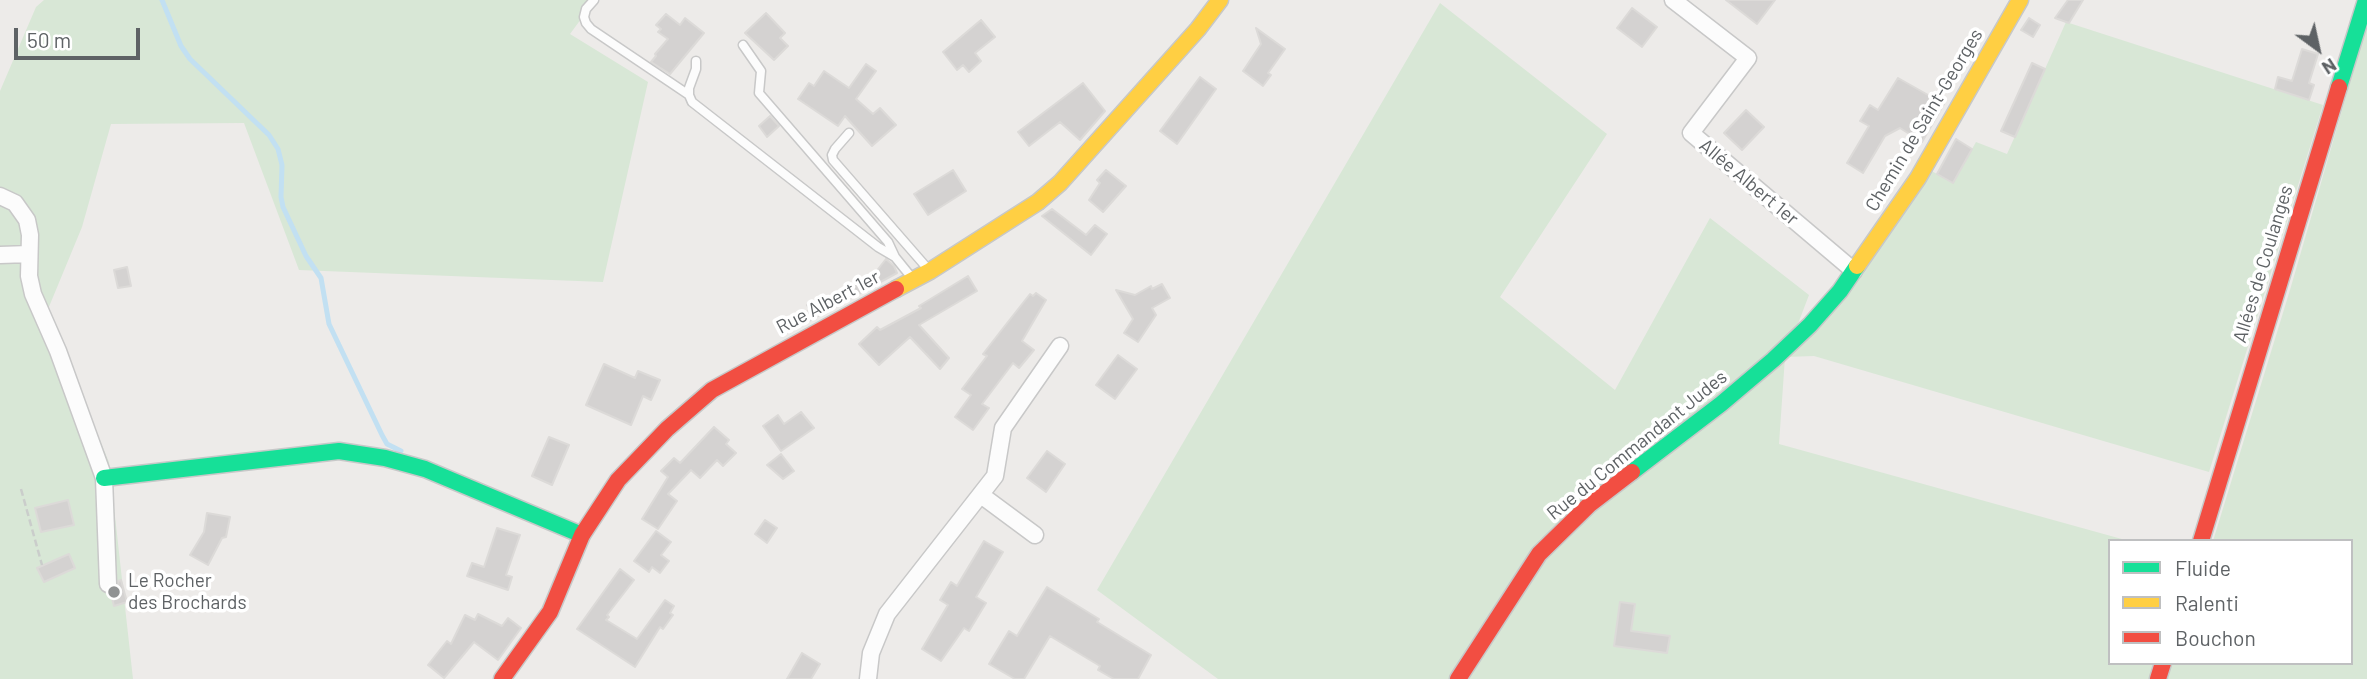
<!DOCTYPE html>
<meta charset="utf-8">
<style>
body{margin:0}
#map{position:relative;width:2367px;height:679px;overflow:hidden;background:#edebe9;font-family:Barlow,sans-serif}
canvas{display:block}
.legend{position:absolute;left:2108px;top:539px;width:245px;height:126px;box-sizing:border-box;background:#fff;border:2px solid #bfc0c1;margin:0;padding:9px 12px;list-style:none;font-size:21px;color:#5e6265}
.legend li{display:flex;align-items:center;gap:14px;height:35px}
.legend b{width:35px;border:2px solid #bfc0c1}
.north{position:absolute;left:2283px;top:14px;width:70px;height:70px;-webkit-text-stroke:5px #fff;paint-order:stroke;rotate:147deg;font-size:19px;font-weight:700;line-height:28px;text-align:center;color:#5e6265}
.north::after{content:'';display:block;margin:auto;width:24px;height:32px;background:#5e6265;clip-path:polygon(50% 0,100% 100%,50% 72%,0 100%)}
.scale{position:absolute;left:14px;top:28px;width:126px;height:32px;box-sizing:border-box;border:4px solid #5e6265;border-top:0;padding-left:9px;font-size:21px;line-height:24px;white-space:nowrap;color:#5e6265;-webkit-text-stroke:5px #fff;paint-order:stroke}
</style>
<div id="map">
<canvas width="2367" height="679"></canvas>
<ul class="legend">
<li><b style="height:9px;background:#16e098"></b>Fluide</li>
<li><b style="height:9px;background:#ffcf43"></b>Ralenti</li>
<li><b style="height:9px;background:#f24e42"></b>Bouchon</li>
</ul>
<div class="north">N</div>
<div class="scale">50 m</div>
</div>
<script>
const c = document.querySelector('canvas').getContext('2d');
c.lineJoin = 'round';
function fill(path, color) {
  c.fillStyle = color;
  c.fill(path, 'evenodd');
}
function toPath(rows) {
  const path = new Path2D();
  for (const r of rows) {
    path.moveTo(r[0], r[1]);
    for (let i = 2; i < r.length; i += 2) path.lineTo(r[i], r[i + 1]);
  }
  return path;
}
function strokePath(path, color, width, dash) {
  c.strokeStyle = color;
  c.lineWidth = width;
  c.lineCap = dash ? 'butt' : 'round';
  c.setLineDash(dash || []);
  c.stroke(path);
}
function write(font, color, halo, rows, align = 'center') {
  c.font = font + ' Barlow,sans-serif';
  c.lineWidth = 7;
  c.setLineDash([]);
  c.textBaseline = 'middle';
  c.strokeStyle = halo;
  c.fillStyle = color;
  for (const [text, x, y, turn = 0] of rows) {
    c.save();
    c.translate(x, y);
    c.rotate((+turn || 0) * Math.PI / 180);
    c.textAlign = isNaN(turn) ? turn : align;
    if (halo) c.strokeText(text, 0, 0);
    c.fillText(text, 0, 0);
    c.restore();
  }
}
fill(toPath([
 [44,0,595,0,570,34,648,82,603,282,299,270,244,123,111,124,82,227,46,314,109,462,133,679,0,679,0,91,36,7],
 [1440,3,1607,134,1500,297,1615,390,1710,218,1809,295,1786,355,1928,169,1953,183,1976,142,2007,154,2066,22,2323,105,2209,472,1814,356,1785,357,1779,444,2129,541,2110,541,2110,663,2351,663,2351,541,2213,541,2290,290,2367,24,2367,679,1218,679,1097,590]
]), '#d8e7d6');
strokePath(toPath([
 [162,0,181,46,190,59,269,135,278,149,282,165,281,197,283,207,306,256,321,278,329,324,382,435,387,444,401,451]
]), '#c2e0f2', 5);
const building = toPath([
 [1726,0,1775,0,1757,24,1726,0],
 [2068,0,2083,0,2069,23,2055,18,2068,0],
 [1632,8,1657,27,1642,47,1617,28,1632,8],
 [766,13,785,33,780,38,788,46,774,60,745,33,766,13],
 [666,14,680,25,685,18,704,33,670,74,651,62,656,56,655,54,668,39,658,32,661,29,656,25,666,14],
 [2029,18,2040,25,2033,37,2021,30,2029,18],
 [981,20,995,37,975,53,981,61,969,72,963,65,957,70,943,52,981,20],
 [1256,28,1285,49,1268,73,1271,75,1263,86,1243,71,1261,44,1256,28],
 [2302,49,2318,54,2309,83,2314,85,2309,100,2275,89,2278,77,2292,81,2302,49],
 [2032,63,2045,69,2015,137,2001,131,2032,63],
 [866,64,876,71,856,99,873,114,880,108,896,125,872,146,845,116,838,126,798,99,809,83,814,86,824,71,849,88,866,64],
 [1200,77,1216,89,1177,144,1160,131,1200,77],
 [1898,78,1944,104,1922,142,1900,128,1885,136,1863,173,1847,163,1869,126,1860,121,1870,105,1878,110,1898,78],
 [1083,83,1105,111,1080,140,1060,122,1029,146,1018,132,1083,83],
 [1746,110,1764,127,1742,150,1724,133,1746,110],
 [770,116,779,126,767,137,759,126,770,116],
 [1956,139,1972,149,1953,183,1937,174,1956,139],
 [953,170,966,191,928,215,914,194,953,170],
 [1106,170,1126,186,1103,212,1089,200,1100,183,1097,180,1106,170],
 [1052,209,1086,235,1095,225,1107,234,1091,255,1042,216,1052,209],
 [886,259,894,266,897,273,807,322,803,314,810,310,807,305,820,297,822,302,875,273,886,259],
 [127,267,131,286,118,288,114,270,127,267],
 [968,276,977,291,919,325,949,358,940,369,910,337,879,365,859,344,877,327,880,330,921,308,919,306,968,276],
 [1162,284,1170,298,1152,308,1156,315,1138,342,1124,333,1133,319,1116,290,1135,295,1151,286,1152,289,1162,284],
 [1036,293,1046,300,1022,341,1034,350,1019,368,1013,363,982,404,989,408,973,430,955,417,971,395,962,389,987,356,983,354,1004,327,1030,294,1033,296,1036,293],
 [1118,355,1137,369,1115,399,1096,385,1118,355],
 [604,364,635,378,638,371,660,380,651,400,643,396,631,425,586,405,604,364],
 [801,412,814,428,781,451,763,426,778,415,784,424,801,412],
 [714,427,729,440,726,444,736,453,723,466,717,460,700,478,691,470,668,494,677,501,658,529,642,519,668,477,661,471,674,458,680,463,714,427],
 [549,437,569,445,552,485,532,476,549,437],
 [1047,451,1065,464,1046,492,1027,478,1047,451],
 [781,454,794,471,783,479,767,465,781,454],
 [68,500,74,525,41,532,35,508,68,500],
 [207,513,230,517,226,537,222,538,208,565,190,555,204,532,207,513],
 [765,520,777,528,767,543,755,534,765,520],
 [497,528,520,535,506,575,512,577,508,590,467,576,472,563,484,567,497,528],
 [656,531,671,542,661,555,669,561,660,573,652,567,649,572,634,561,656,531],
 [984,541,1003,552,976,597,986,603,969,631,964,628,941,661,922,649,948,605,940,600,951,582,957,586,984,541],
 [69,554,75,568,44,582,37,568,69,554],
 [620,569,634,580,607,615,609,617,606,620,637,639,665,600,674,606,670,613,673,615,663,629,660,627,635,667,577,629,620,569],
 [121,580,127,602,114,606,111,594,117,589,118,581,121,580],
 [1047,587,1099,619,1097,622,1151,655,1138,679,1114,679,1098,670,1100,666,1050,636,1024,679,1015,679,989,664,1009,631,1017,636,1047,587],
 [1620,602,1635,604,1631,631,1670,636,1667,653,1614,646,1620,602],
 [478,614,502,626,508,618,521,628,498,660,474,642,444,678,428,665,447,641,451,644,465,615,475,620,478,614],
 [802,653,820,664,811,679,787,679,802,653]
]);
fill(building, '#d4d2d1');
strokePath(building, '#dcdad8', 2);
const lane = toPath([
 [594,0,586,9,584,17,586,23,591,29,689,95],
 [743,45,761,71,759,93,888,242,895,257,912,278],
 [696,61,696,69,689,88,689,95,692,102,878,247,895,257],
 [849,133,835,149,832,155,833,160,928,269]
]);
const street = toPath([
 [1673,0,1748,58,1691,133,1854,271],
 [0,196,15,203,27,220,30,235,29,276,33,294,58,351,104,478,108,584],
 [0,255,29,254],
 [981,495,1035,535],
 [868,679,871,653,887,614,995,476,1003,428,1060,346]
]);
const fast = toPath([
 [2339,87,2366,0],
 [1632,472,1721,404,1773,360,1810,325,1840,291,1857,266],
 [104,478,339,451,385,458,425,469,582,535]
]);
const slow = toPath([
 [1857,266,1918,178,2020,0],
 [896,289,930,271,1038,202,1060,183,1198,29,1220,0]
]);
const jam = toPath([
 [2201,541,2339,87],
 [502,679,550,612,582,535,618,480,667,429,712,390,896,289],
 [1458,679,1539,554,1589,505,1632,472],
 [2158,679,2163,663]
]);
strokePath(lane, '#c8c8c8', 11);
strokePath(street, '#c8c8c8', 19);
strokePath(fast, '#c7c8c8', 19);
strokePath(slow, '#c7c8c8', 19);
strokePath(jam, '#c7c8c8', 19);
strokePath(toPath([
 [21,489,42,565]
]), '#cacdcb', 2.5, [7, 3.5]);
strokePath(lane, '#fcfcfc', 8);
strokePath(street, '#fcfcfc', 16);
strokePath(fast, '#16e098', 16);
strokePath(slow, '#ffcf43', 16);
strokePath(jam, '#f24e42', 16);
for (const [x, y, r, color] of [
 [114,592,7,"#909293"]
]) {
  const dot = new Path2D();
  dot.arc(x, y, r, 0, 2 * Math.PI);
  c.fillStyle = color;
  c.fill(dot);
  strokePath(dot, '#fff', 2.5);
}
write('19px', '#5e6265', '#fff', [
 ["Chemin de Saint-Georges",1924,120,-59],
 ["Allée Albert 1er",1749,182,40],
 ["Allées de Coulanges",2263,264,-73],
 ["Rue Albert 1er",828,302,-28],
 ["Rue du Commandant Judes",1637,445,-39]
]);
write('19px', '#5e6265', '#fff', [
 ["Le Rocher",128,581],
 ["des Brochards",128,603]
], 'left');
</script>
